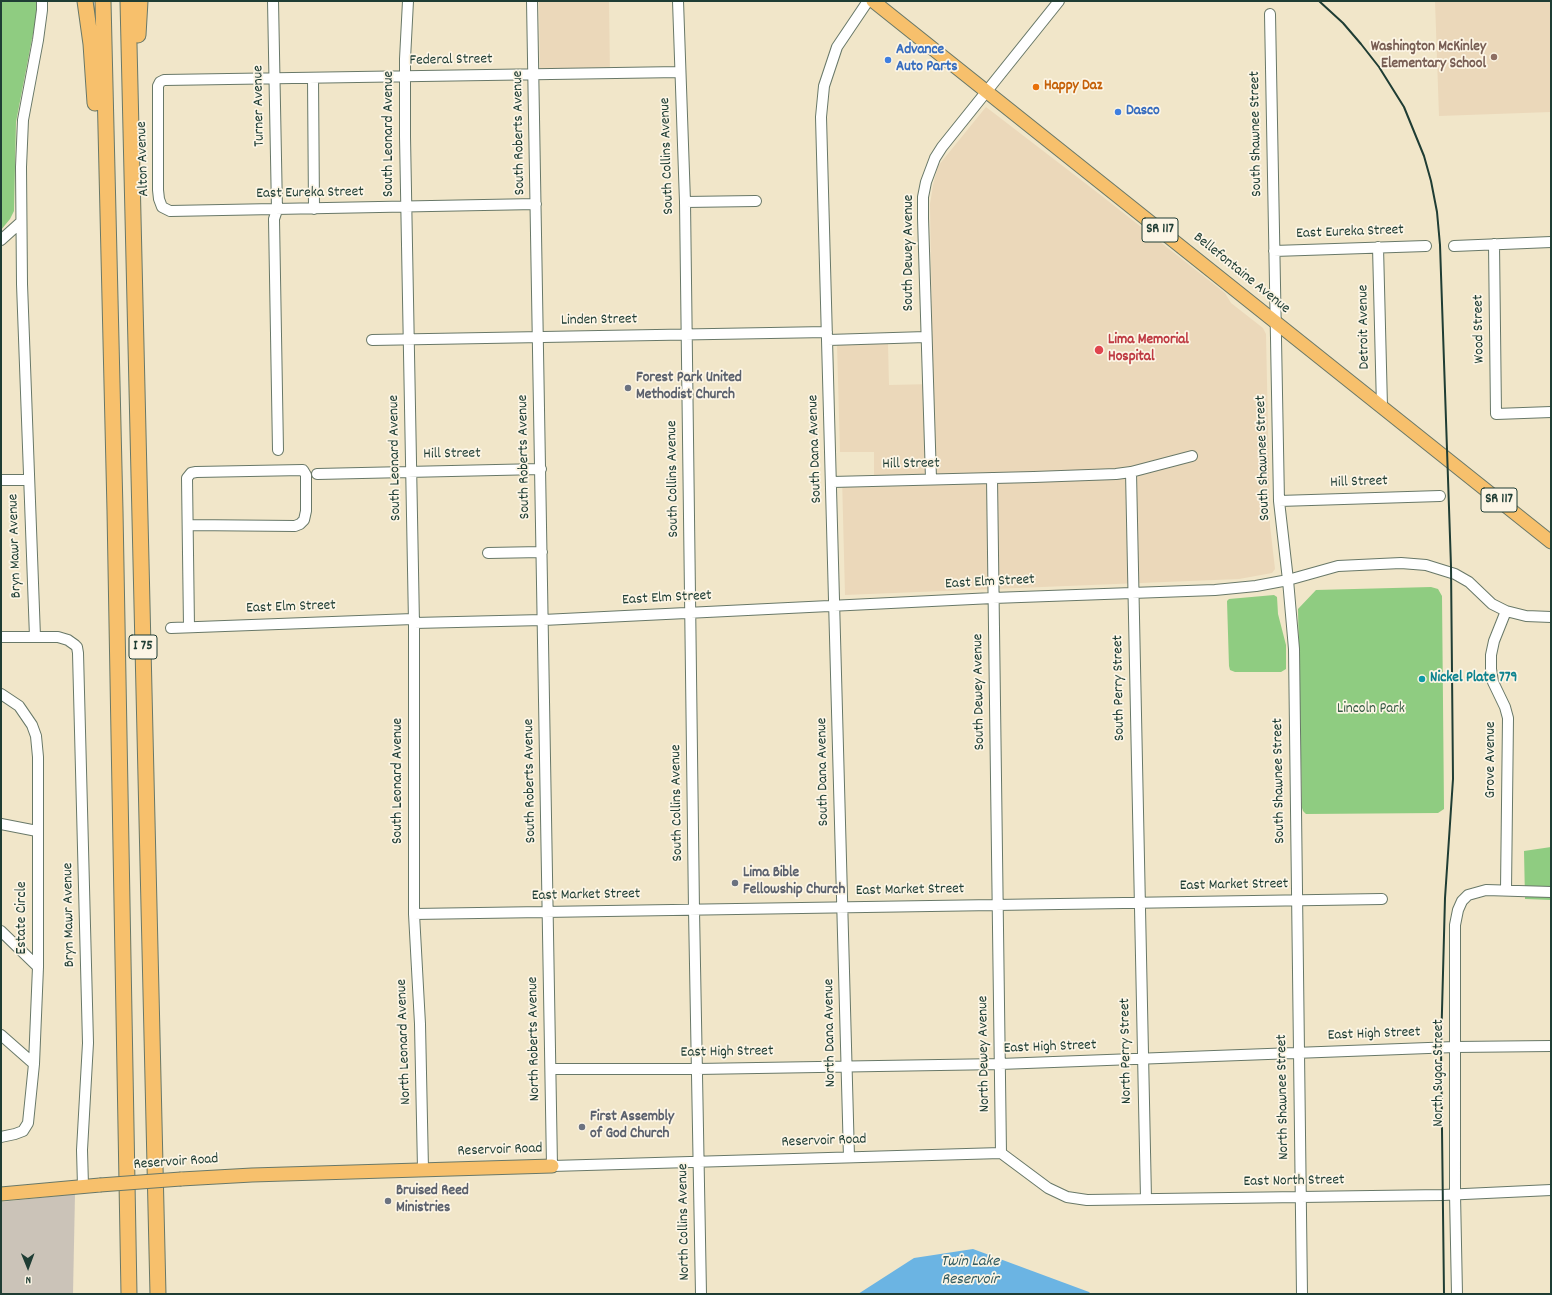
<!DOCTYPE html>
<style>
body{margin:0}
#map{position:relative;width:1552px;height:1295px;overflow:hidden;background:#f1e6c9;font-family:Dekko,sans-serif}
canvas{display:block}
.frame{position:absolute;inset:0;border:2px solid #1f3d34;pointer-events:none}
.north{position:absolute;left:8px;top:1247px;width:40px;height:40px;-webkit-text-stroke:3px #fcf5e5;paint-order:stroke;rotate:179deg;font-size:11px;font-weight:700;line-height:16px;text-align:center;color:#1f3d34}
.north::after{content:'';display:block;margin:auto;width:14px;height:18px;background:#1f3d34;clip-path:polygon(50% 0,100% 100%,50% 72%,0 100%)}
</style>
<div id="map">
<canvas width="1552" height="1295"></canvas>
<div class="frame"></div>
<div class="north">N</div>
</div>
<script>
const c = document.querySelector('canvas').getContext('2d');
c.lineJoin = 'round';
function fill(path, color) {
  c.fillStyle = color;
  c.fill(path, 'evenodd');
}
function toPath(rows) {
  const path = new Path2D();
  for (const r of rows) {
    path.moveTo(r[0], r[1]);
    for (let i = 2; i < r.length; i += 2) path.lineTo(r[i], r[i + 1]);
  }
  return path;
}
function strokePath(path, color, width, dash) {
  c.strokeStyle = color;
  c.lineWidth = width;
  c.lineCap = dash ? 'butt' : 'round';
  c.setLineDash(dash || []);
  c.stroke(path);
}
function write(font, color, halo, rows, align = 'center') {
  c.font = font + ' Dekko,sans-serif';
  c.lineWidth = 3.5;
  c.setLineDash([]);
  c.textBaseline = 'middle';
  c.strokeStyle = halo;
  c.fillStyle = color;
  for (const [text, x, y, turn = 0] of rows) {
    c.save();
    c.translate(x, y);
    c.rotate((+turn || 0) * Math.PI / 180);
    c.textAlign = isNaN(turn) ? turn : align;
    if (halo) c.strokeText(text, 0, 0);
    c.fillText(text, 0, 0);
    c.restore();
  }
}
fill(toPath([
 [539,1,609,1,610,76,540,79],
 [1435,1,1551,1,1551,112,1439,116],
 [986,107,1098,193,1225,293,1231,303,1263,328,1266,334,1270,525,1275,569,1272,573,1239,579,845,595,842,477,874,476,874,452,840,452,837,344,888,344,889,385,933,384,930,204,933,185,938,166]
]), '#ebd8ba');
fill(toPath([
 [75,1194,73,1294,1,1294,1,1202]
]), '#cbc3b8');
fill(toPath([
 [1,1,37,1,37,13,16,122,14,211,10,219,1,230],
 [1431,587,1438,589,1442,596,1444,809,1438,813,1306,814,1303,811,1302,808,1298,609,1316,590],
 [1274,595,1277,597,1278,614,1286,645,1286,669,1281,672,1235,672,1230,670,1229,666,1227,601,1229,599],
 [1551,847,1551,900,1525,899,1524,851]
]), '#8fcc81');
fill(toPath([
 [973,1249,1089,1292,1091,1294,858,1294,914,1258]
]), '#6bb4e3');
const minor = toPath([
 [273,1,277,210,274,219,278,450],
 [408,1,405,59,405,137,414,623,414,914,420,1024,423,1169],
 [532,1,552,1166,1001,1153],
 [678,1,685,202,694,910,701,1294],
 [1270,14,1279,501,1288,580,1294,649,1302,1294],
 [313,78,314,209],
 [685,202,756,201],
 [536,204,170,211,162,207,159,199,158,190,158,86,160,82,164,80,680,72],
 [1,240,21,222],
 [1494,244,1496,414,1551,412],
 [1454,246,1551,242],
 [1378,247,1382,407],
 [1274,251,1426,246],
 [372,340,827,332],
 [828,340,926,337],
 [1131,472,1146,1199],
 [317,474,541,469],
 [992,478,1001,1153],
 [931,479,923,218,923,197,926,182,935,158,942,147,1059,1],
 [1,480,28,480],
 [832,482,1034,477,1116,474,1131,472,1192,456],
 [1279,501,1440,496],
 [188,525,295,526,300,524,304,520,306,511,306,475,303,470,196,472,191,473,187,478,189,627],
 [488,553,542,552],
 [414,623,543,620,993,598,1215,590,1256,586,1288,580,1338,566,1401,563,1426,565,1455,574,1469,582,1492,604,1506,611,1526,616,1551,617],
 [171,628,413,619],
 [1,637,58,637,68,640,75,645,77,647,78,653,88,1043,82,1150,83,1186],
 [35,637,22,284,21,167,23,120,38,40,42,10,42,1],
 [1,694,19,706,32,725,36,736,38,757,38,967,34,1064,28,1123,23,1131,15,1134,1,1137],
 [1,824,37,831],
 [1506,890,1508,718,1505,707,1493,682,1491,669,1491,655,1494,641,1506,611],
 [414,914,1382,899],
 [1,931,38,967],
 [1,1035,34,1064],
 [551,1069,697,1069,1000,1064,1455,1047,1551,1046],
 [1001,1153,1048,1188,1067,1197,1087,1200,1443,1195,1551,1190],
 [849,1157,821,117,824,86,837,47,868,1],
 [1457,1294,1455,1194,1455,925,1458,910,1462,901,1468,895,1486,890,1551,892]
]);
const major = toPath([
 [873,1,1551,542],
 [181,1179,252,1175,552,1166],
 [1,1194,100,1185]
]);
const highway = toPath([
 [85,1,91,44,95,103],
 [103,1,115,511,129,1294],
 [128,1,158,1294],
 [138,35,140,1]
]);
strokePath(minor, '#687868', 12);
strokePath(major, '#687868', 15);
strokePath(highway, '#687868', 17);
strokePath(minor, '#fff', 10);
strokePath(major, '#f7c06c', 13);
strokePath(highway, '#f7c06c', 15);
strokePath(toPath([
 [1319,1,1343,23,1361,44,1379,67,1404,107,1424,156,1431,181,1437,212,1440,245,1451,566,1453,779,1445,898,1441,1048,1444,1294]
]), '#1f3d34', 2);
const majorBridge = toPath([
 [100,1185,181,1179]
]);
strokePath(majorBridge, '#687868', 15, []);
strokePath(majorBridge, '#f7c06c', 13);
for (const [x, y, r, color] of [
 [1494,57,4,"#8d6e63"],
 [888,60,4,"#3f7fe0"],
 [1036,87,4,"#e8710a"],
 [1118,112,4,"#3f7fe0"],
 [1099,350,5,"#e0444e"],
 [628,388,4,"#6b7280"],
 [1422,679,4,"#0f9aa8"],
 [735,883,4,"#6b7280"],
 [582,1127,4,"#6b7280"],
 [388,1201,4,"#6b7280"]
]) {
  const dot = new Path2D();
  dot.arc(x, y, r, 0, 2 * Math.PI);
  c.fillStyle = color;
  c.fill(dot);
  strokePath(dot, '#fcf5e5', 1.5);
}
for (const [x, y, w] of [
 [1160,230,36],
 [1499,500,36],
 [143,647,28]
]) {
  const box = new Path2D();
  box.roundRect(x - w / 2, y - 12, w, 24, 3);
  c.fillStyle = '#fcf5e5';
  c.fill(box);
  strokePath(box, '#1f3d34', 1);
}
write('bold 14px', '#1f3d34', null, [
 ["SR 117",1160,230],
 ["SR 117",1499,500],
 ["I 75",143,647]
]);
write('bold 15px', '#785e54', '#fcf5e5', [
 ["Washington McKinley",1486,48],
 ["Elementary School",1486,65]
], 'right');
write('bold 15px', '#366cbe', '#fcf5e5', [
 ["Advance",896,51],
 ["Auto Parts",896,68],
 ["Dasco",1126,112]
], 'left');
write('15px', '#1f3d34', '#fcf5e5', [
 ["Federal Street",451,61,-1],
 ["Turner Avenue",260,106,-91],
 ["South Roberts Avenue",520,133,-91],
 ["South Leonard Avenue",390,134,-90],
 ["South Shawnee Street",1257,134,-91],
 ["South Collins Avenue",668,156,-92],
 ["Alton Avenue",144,159,-92],
 ["East Eureka Street",310,194,-1],
 ["East Eureka Street",1350,233,-2],
 ["South Dewey Avenue",910,253,-90],
 ["Bellefontaine Avenue",1241,274,39],
 ["Linden Street",599,321,-1],
 ["Detroit Avenue",1365,327,-91],
 ["Wood Street",1480,329,-91],
 ["South Dana Avenue",816,449,-92],
 ["Hill Street",452,455,-1],
 ["South Roberts Avenue",525,457,-91],
 ["South Leonard Avenue",396,458,-91],
 ["South Shawnee Street",1264,458,-92],
 ["Hill Street",911,465,-1],
 ["South Collins Avenue",674,479,-91],
 ["Hill Street",1359,483,-2],
 ["Bryn Mawr Avenue",16,546,-92],
 ["East Elm Street",990,583,-3],
 ["East Elm Street",667,599,-3],
 ["East Elm Street",291,608,-2],
 ["South Perry Street",1120,688,-91],
 ["South Dewey Avenue",980,692,-91],
 ["Grove Avenue",1492,760,-90],
 ["South Dana Avenue",824,772,-91],
 ["South Leonard Avenue",399,781,-90],
 ["South Roberts Avenue",531,781,-91],
 ["South Shawnee Street",1280,781,-91],
 ["South Collins Avenue",678,803,-91],
 ["East Market Street",1234,886,-1],
 ["East Market Street",910,891,-1],
 ["East Market Street",586,896,-1],
 ["Bryn Mawr Avenue",70,915,-91],
 ["Estate Circle",23,918,-90],
 ["North Dana Avenue",831,1033,-91],
 ["East High Street",1374,1035,-2],
 ["North Roberts Avenue",535,1039,-91],
 ["North Leonard Avenue",405,1042,-92],
 ["East High Street",1050,1048,-2],
 ["North Perry Street",1127,1051,-91],
 ["East High Street",727,1053,-1],
 ["North Dewey Avenue",985,1054,-91],
 ["North Sugar Street",1440,1073,-90],
 ["North Shawnee Street",1284,1097,-91],
 ["Reservoir Road",824,1142,-2],
 ["Reservoir Road",500,1151,-2],
 ["Reservoir Road",176,1163,-4],
 ["East North Street",1294,1182,-1],
 ["North Collins Avenue",685,1222,-91]
]);
write('bold 15px', '#c56008', '#fcf5e5', [
 ["Happy Daz",1044,87]
], 'left');
write('bold 15px', '#be3a42', '#fcf5e5', [
 ["Lima Memorial",1108,341],
 ["Hospital",1108,358]
], 'left');
write('bold 15px', '#5b616d', '#fcf5e5', [
 ["Forest Park United",636,379],
 ["Methodist Church",636,396],
 ["Lima Bible",743,874],
 ["Fellowship Church",743,891],
 ["First Assembly",590,1118],
 ["of God Church",590,1135],
 ["Bruised Reed",396,1192],
 ["Ministries",396,1209]
], 'left');
write('bold 15px', '#0d838f', '#fcf5e5', [
 ["Nickel Plate 779",1430,679]
], 'left');
write('15px', '#355a43', '#fcf5e5', [
 ["Lincoln Park",1371,710]
]);
write('italic 16px', '#325b60', '#fcf5e5', [
 ["Twin Lake",970,1263],
 ["Reservoir",970,1281]
]);
</script>
